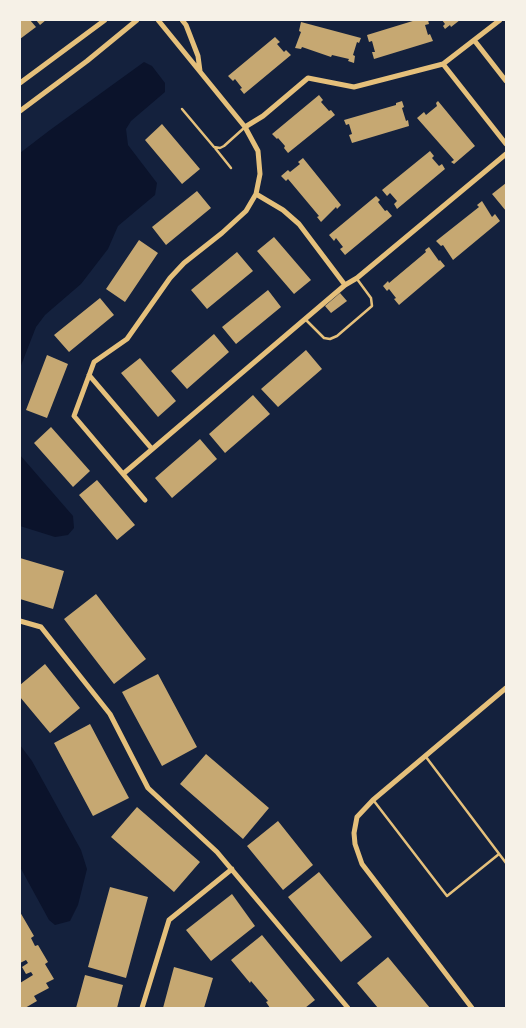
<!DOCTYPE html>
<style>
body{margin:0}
#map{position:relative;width:526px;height:1028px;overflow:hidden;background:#14213d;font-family:Roboto,sans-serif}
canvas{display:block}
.frame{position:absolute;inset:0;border:21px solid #f6f1e7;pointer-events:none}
</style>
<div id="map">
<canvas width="526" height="1028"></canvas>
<div class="frame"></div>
</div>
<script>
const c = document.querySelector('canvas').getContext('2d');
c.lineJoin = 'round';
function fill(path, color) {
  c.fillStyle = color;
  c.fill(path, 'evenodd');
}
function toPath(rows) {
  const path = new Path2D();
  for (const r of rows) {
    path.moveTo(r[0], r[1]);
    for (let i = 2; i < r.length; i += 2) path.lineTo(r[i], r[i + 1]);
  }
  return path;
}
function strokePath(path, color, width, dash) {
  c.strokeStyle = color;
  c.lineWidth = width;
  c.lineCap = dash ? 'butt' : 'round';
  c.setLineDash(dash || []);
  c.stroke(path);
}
fill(toPath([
 [144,62,152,66,165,83,165,92,131,121,126,129,128,145,157,183,155,195,118,226,108,249,81,284,45,315,36,327,20,368,20,153,50,130],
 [20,455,73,516,74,528,68,535,55,537,20,526],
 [20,745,32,761,81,850,87,869,78,905,70,921,55,925,49,920,20,867]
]), '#0b132b');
fill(toPath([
 [20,20,30,20,36,27,20,39],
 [36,20,46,20,40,25],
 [416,20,428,20,429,24,425,25,428,35,430,34,433,41,374,59,372,52,375,52,372,41,369,42,367,35],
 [442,20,460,20,451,27,450,25,445,29,443,26,445,24],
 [301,22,361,38,359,43,357,42,353,55,355,56,354,63,348,61,349,59,332,55,331,57,302,47,301,49,295,48,301,32,299,31],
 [275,37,280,42,277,44,284,52,286,50,291,55,244,94,240,89,242,88,235,79,233,81,228,76],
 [319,95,323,100,321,102,329,111,331,110,335,115,288,153,284,148,285,146,278,138,277,139,272,134],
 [402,101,404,107,402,108,406,121,408,120,409,126,352,143,349,135,352,134,349,124,346,125,344,120,396,105,396,103],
 [438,101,475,146,454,164,451,162,454,160,417,118,424,112,426,115,437,106,436,103],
 [162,124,200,169,182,184,145,140],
 [430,151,434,156,432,158,439,166,442,164,445,169,397,209,394,204,397,201,390,193,387,196,382,190],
 [303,158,341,205,337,209,336,207,321,222,317,217,319,216,288,179,286,181,281,176,288,170,290,172,300,164,298,162],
 [506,183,506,211,492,194],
 [197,191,211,208,166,245,152,227],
 [376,196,380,200,378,202,385,211,387,210,392,216,345,255,340,249,343,247,336,238,334,241,329,235],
 [482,201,492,217,495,214,500,221,453,260,443,245,441,246,436,241,479,207,477,205],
 [274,237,311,280,294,294,257,251],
 [139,240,158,253,125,302,106,289],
 [429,247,439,261,440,260,445,266,399,305,394,299,396,298,389,289,387,291,383,286,388,281,389,283,426,252,425,250],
 [237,252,253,271,207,309,191,290],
 [268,290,281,307,236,344,222,327],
 [340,293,347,301,331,313,325,306],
 [100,298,114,315,69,352,54,335],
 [214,334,229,352,187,389,171,371],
 [306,350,322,369,278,407,261,389],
 [47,355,68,364,47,418,26,410],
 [140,358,176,401,158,417,121,373],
 [253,395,270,414,225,453,209,434],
 [51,427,90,471,73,487,34,443],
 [200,439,217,459,172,498,155,478],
 [97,480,135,525,117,540,79,495],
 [20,558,64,571,53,609,20,599],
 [96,594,146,659,114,684,64,619],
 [45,664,80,708,50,733,20,697,20,685],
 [158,674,197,747,162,766,122,692],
 [90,724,129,798,93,816,54,743],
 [206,754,269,808,243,839,180,784],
 [137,807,200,862,174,892,111,837],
 [278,821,313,865,283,890,247,846],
 [319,872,372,937,341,962,288,897],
 [110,887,148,897,126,978,88,967],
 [232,894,255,926,211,961,186,930],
 [20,912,34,936,31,938,35,946,38,945,48,962,45,964,54,979,46,983,49,988,34,996,37,1001,25,1008,20,1008,20,983,33,975,31,972,26,974,22,967,28,963,26,960,20,963],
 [262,935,315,1000,305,1008,270,1008,266,1002,268,1001,251,981,250,983,231,960],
 [388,957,430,1008,378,1008,357,983],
 [174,967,213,978,204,1008,163,1008],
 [85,975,123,985,117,1008,76,1008]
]), '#c6a872');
strokePath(toPath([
 [182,109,214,147,220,148,224,146,244,128],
 [215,148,231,168],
 [306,320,324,338,330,339,337,336,372,306,371,298,357,279],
 [426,757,506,863],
 [374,801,447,896,499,854]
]), '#e5c07b', 2.5);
strokePath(toPath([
 [182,20,186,25,198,56,200,71],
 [474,40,506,81],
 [443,64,506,144],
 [20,83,105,20],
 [20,111,87,61,137,20],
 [245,127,263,116,308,78,354,87,443,64,500,20],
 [256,194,283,210,299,224,345,285],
 [89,375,152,449],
 [123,474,345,285,357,278,506,154],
 [145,500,74,416,94,362,127,339,170,278,184,263,222,233,246,211,256,194,260,174,258,151,245,127,158,20],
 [20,621,41,627,110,714,148,788,217,852,348,1008],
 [142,1008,169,920,232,869],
 [472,1008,362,864,355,844,354,833,357,817,373,800,506,688]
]), '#e5c07b', 5);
</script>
